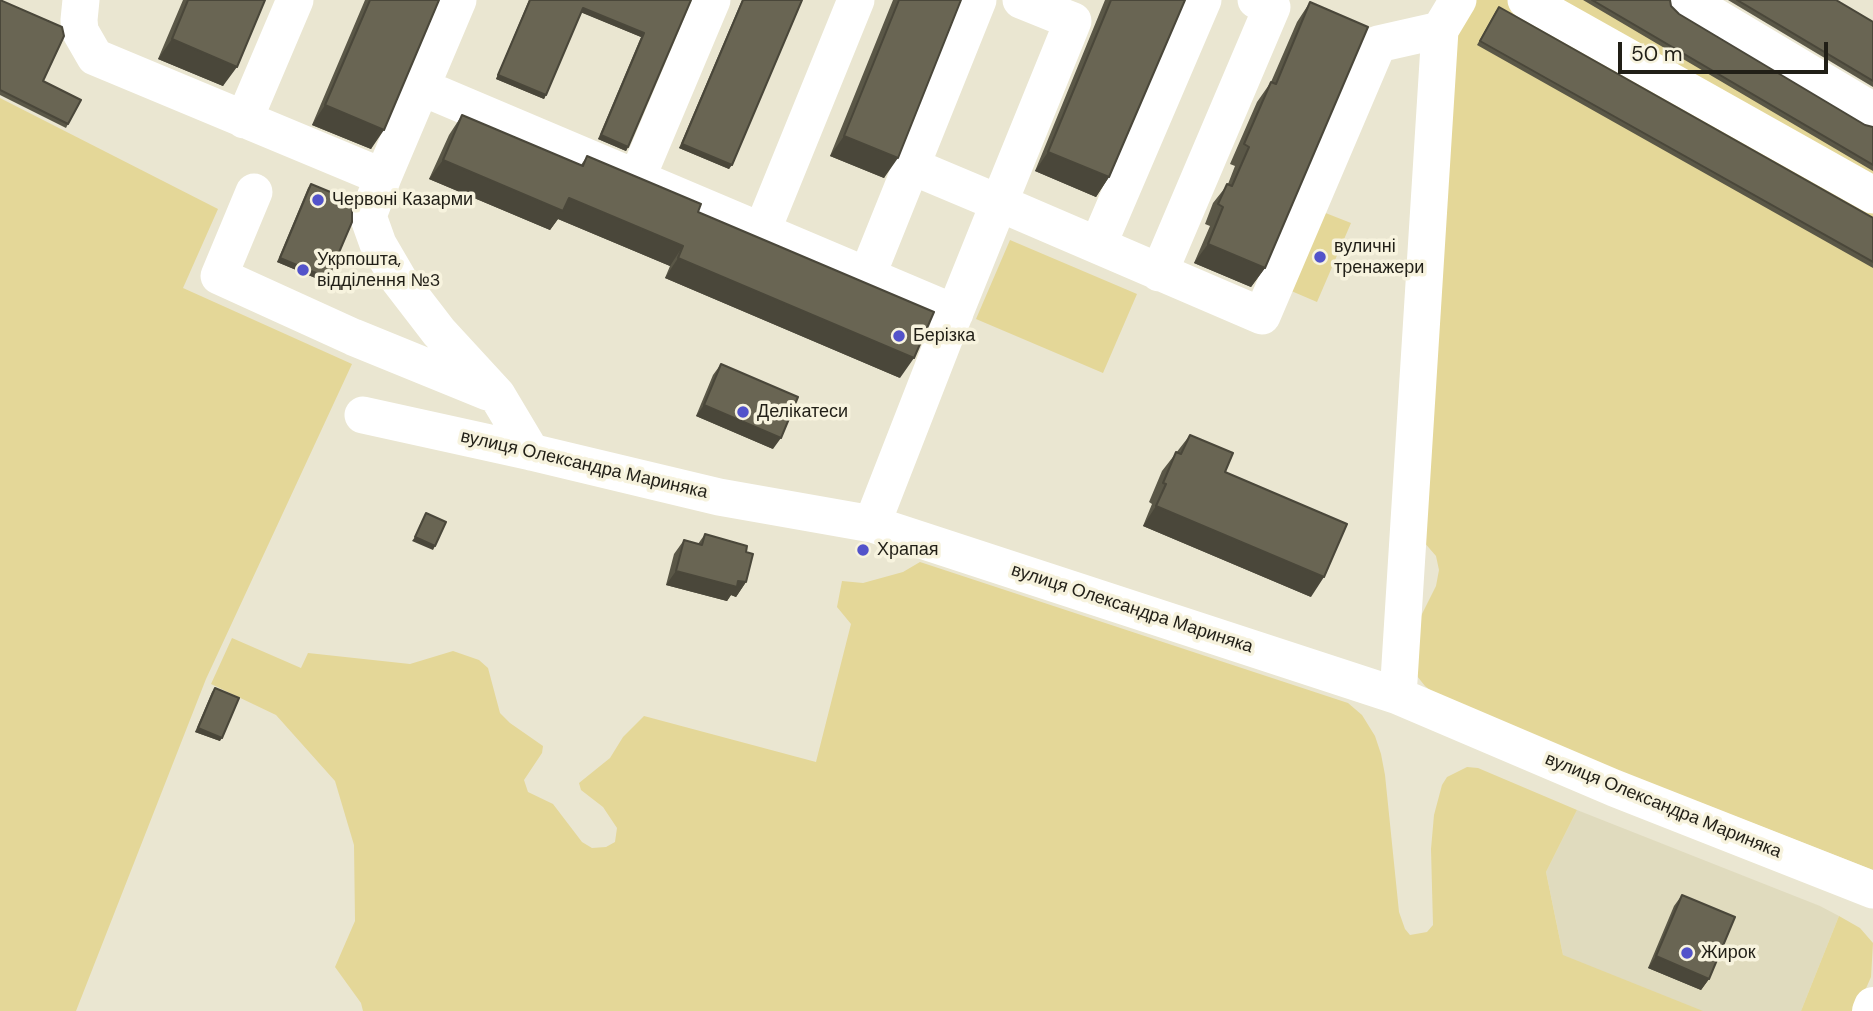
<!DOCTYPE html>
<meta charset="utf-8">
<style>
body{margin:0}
#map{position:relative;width:1873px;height:1011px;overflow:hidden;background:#eae6d1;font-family:"DM Sans",sans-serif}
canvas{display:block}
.scale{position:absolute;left:1618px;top:42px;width:210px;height:32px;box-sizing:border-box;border:4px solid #211f17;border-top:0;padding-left:9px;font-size:21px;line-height:24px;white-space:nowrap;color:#211f17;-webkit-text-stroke:5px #f7f3de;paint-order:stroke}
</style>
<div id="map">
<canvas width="1873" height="1011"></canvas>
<div class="scale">50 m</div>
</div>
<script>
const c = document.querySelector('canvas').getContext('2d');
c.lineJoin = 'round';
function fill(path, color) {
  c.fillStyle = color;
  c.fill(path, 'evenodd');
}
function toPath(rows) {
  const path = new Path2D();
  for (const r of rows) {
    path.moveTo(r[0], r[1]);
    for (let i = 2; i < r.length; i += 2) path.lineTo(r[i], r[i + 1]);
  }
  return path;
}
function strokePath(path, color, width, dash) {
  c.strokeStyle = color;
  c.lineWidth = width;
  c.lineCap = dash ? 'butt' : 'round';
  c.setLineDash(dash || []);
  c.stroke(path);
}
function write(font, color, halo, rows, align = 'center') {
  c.font = font + ' "DM Sans",sans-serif';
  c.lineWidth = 7;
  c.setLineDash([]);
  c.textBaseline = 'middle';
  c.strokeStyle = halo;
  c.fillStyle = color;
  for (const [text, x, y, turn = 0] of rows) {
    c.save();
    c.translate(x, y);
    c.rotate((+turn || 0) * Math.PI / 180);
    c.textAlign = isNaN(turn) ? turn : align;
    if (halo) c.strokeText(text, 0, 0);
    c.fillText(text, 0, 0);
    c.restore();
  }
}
fill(toPath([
 [1577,810,1820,906,1839,916,1801,1011,1540,1011,1563,955,1546,872]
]), '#e0dbbe');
fill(toPath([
 [1471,0,1658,0,1873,126,1873,870,1447,704,1425,686,1413,671,1419,620,1436,586,1439,570,1436,556,1423,541,1448,38],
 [0,98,218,209,183,288,352,364,206,679,76,1011,0,1011],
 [1323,212,1351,223,1317,302,1289,290],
 [1010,240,1137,294,1103,373,976,319],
 [920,562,1348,703,1362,715,1375,736,1381,754,1385,775,1399,912,1405,929,1410,935,1427,932,1433,925,1431,849,1434,815,1442,785,1447,777,1467,767,1478,768,1577,810,1546,872,1563,955,1703,1011,363,1011,361,1003,335,967,355,921,354,845,335,781,276,715,211,684,232,638,301,668,308,653,410,664,453,651,479,660,488,668,500,713,510,723,543,746,542,753,524,780,528,792,553,804,582,842,592,848,606,847,615,842,617,828,603,807,581,790,579,783,610,758,623,737,644,716,816,762,851,624,837,607,842,581,863,583,903,572],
 [1839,916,1860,928,1873,943,1871,977,1856,1011,1801,1011]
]), '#e4d798');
strokePath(toPath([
 [81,0,79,20,80,31,95,57,383,177,368,216,378,244,399,280,439,332,497,395,531,452],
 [1526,0,1873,195],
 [1687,0,1873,111],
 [421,87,955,313],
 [244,120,295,0],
 [911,166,999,203,1073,21,1021,0],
 [383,177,458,0],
 [637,178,712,0],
 [254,192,219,276,353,337,488,392],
 [762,231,856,0],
 [1098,245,1203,0],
 [1159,273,1272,7,1256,0],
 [867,276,978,0],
 [363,415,531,452,719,497,872,524,1398,696,1614,788,1873,890],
 [872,524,943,342,999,203,1262,316,1378,44,1440,30],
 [1398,696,1440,30,1458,0]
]), '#fff', 37);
strokePath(toPath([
 [1871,1011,1873,1006]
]), '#fff', 38);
fill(toPath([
 [0,0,43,81,68,124,66,128,0,95],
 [183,0,265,0,223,86,158,59],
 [365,0,439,0,371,149,312,125],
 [529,0,691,0,628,147,626,151,598,139,641,37,581,12,544,99,496,79],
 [742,0,802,0,729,169,679,148],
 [893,0,961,0,884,178,830,156],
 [1105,0,1185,0,1109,177,1096,197,1035,171],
 [1583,0,1670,0,1671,6,1679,14,1865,125,1873,127,1873,171],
 [1728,0,1836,0,1873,22,1873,87],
 [1310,2,1265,268,1251,287,1194,263,1210,226,1205,224,1213,203,1228,184,1235,166,1230,164,1257,102,1271,82,1297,22],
 [1496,11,1873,218,1873,268,1477,45],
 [462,115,581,165,587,156,698,212,900,378,665,278,670,266,558,219,550,230,429,179,449,135],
 [311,184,325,282,277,262,308,188],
 [721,364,773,449,696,416,713,375],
 [1190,435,1225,472,1311,597,1143,526,1152,504,1149,502,1162,471],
 [705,534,746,552,746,582,736,597,731,595,727,601,666,585,674,554,684,540,698,544],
 [215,688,220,741,195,732,212,692],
 [1682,895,1709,979,1701,990,1648,968,1674,906]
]), '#5a5747');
fill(toPath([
 [583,8,644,33,641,37,580,12],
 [172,39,237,67,223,86,158,59],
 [498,75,546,95,544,99,496,79],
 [325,105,384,130,371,149,312,125],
 [601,135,628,147,626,151,598,139],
 [844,136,898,158,884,178,830,156],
 [682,144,732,165,729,169,679,148],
 [1048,152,1109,177,1096,197,1035,171],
 [443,160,569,198,683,246,670,266,558,219,550,230,429,179],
 [1208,244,1265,268,1251,287,1194,263],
 [280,258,328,278,325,282,277,262],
 [678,258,914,358,900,378,665,278],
 [704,405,781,438,773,449,696,416],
 [1156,506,1324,577,1311,597,1143,526],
 [415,537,435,546,433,550,412,541],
 [676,571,738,581,746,582,736,597,731,595,727,601,666,585],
 [198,728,222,738,220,741,195,732],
 [1656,956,1709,979,1701,990,1648,968]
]), '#4a473a');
const building = toPath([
 [0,0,62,27,64,36,43,81,81,100,68,124,0,90,0,0],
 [188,0,265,0,237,67,172,39,188,0],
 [370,0,439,0,384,130,325,105,370,0],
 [530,0,691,0,628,147,601,135,644,33,583,8,546,95,498,75,530,0],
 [743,0,802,0,732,165,682,144,743,0],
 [899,0,961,0,898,158,844,136,899,0],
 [1111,0,1185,0,1109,177,1048,152,1111,0],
 [1592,0,1670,0,1671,6,1679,14,1865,125,1873,127,1873,165,1592,0],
 [1737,0,1836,0,1873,22,1873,81,1737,0],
 [1310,2,1368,27,1265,268,1208,244,1223,207,1218,204,1227,184,1232,186,1249,147,1244,144,1271,82,1276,84,1310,2],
 [1499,7,1873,218,1873,262,1480,41,1499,7],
 [462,115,583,166,587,156,701,204,698,212,934,312,914,358,678,258,683,246,569,198,563,211,443,160,462,115],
 [311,184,352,201,352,222,328,278,280,258,311,184],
 [721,364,798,397,781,438,704,405,721,364],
 [1190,435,1233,453,1225,472,1347,524,1324,577,1156,506,1166,484,1163,483,1176,452,1181,454,1190,435],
 [426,513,446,522,435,546,415,537,426,513],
 [705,534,747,546,746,552,753,554,746,582,738,581,737,587,676,571,684,540,702,545,705,534],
 [215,688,239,698,222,738,198,728,215,688],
 [1682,895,1735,917,1709,979,1656,956,1682,895]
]);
fill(building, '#696553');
strokePath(building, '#4a473a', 2);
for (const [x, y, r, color] of [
 [318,200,7,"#5353ca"],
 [1320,257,7,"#5353ca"],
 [303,270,7,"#5353ca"],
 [899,336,7,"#5353ca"],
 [743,412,7,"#5353ca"],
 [863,550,7,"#5353ca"],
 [1687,953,7,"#5353ca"]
]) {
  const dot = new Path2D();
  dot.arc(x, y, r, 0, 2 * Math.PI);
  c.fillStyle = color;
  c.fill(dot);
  strokePath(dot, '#f7f3de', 2.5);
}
write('18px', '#211f17', '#f7f3de', [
 ["Червоні Казарми",332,200],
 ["вуличні",1334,247],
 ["тренажери",1334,268],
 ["Укрпошта,",317,260],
 ["відділення №3",317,281],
 ["Берізка",913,336],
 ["Делікатеси",757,412],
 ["Храпая",877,550],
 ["Жирок",1701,953]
], 'left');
write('18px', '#211f17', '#f7f3de', [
 ["вулиця Олександра Мариняка",584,465,13],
 ["вулиця Олександра Мариняка",1132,609,18],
 ["вулиця Олександра Мариняка",1663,806,22]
]);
</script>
